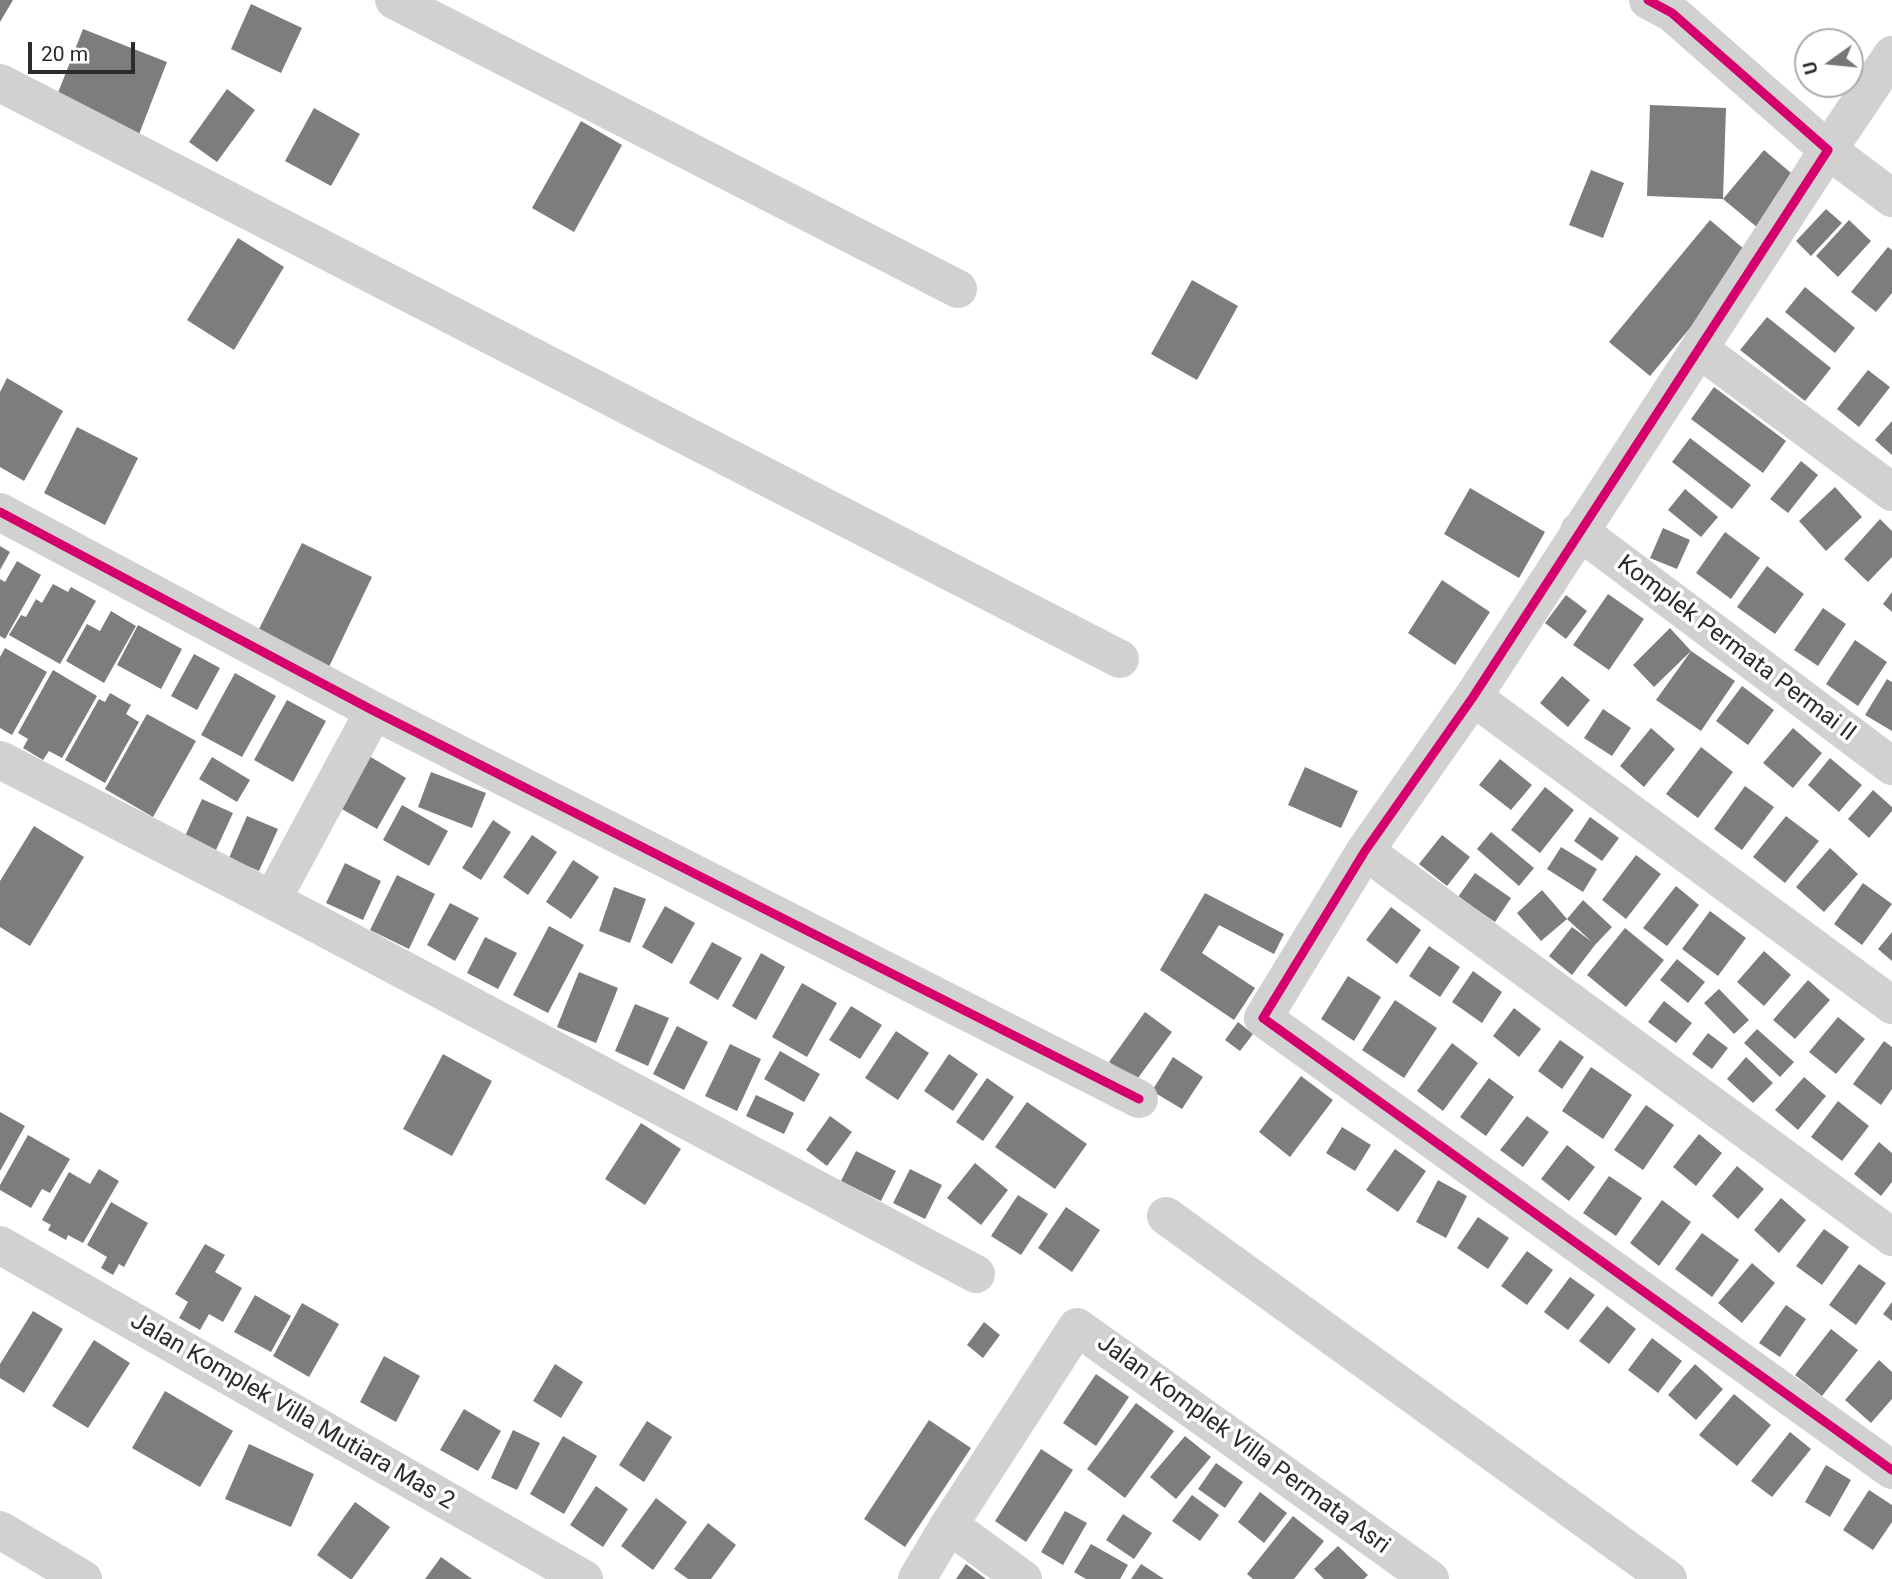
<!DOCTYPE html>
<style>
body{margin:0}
#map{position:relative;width:1892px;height:1579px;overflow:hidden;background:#fff;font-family:Roboto,sans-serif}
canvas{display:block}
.north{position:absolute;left:1794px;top:28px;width:70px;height:70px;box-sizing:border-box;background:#fff;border:2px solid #ababab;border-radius:50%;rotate:255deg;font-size:19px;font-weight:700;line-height:28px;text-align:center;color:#2c2c2c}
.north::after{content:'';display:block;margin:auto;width:24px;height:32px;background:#767676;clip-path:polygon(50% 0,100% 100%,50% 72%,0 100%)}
.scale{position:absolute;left:28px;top:42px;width:107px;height:32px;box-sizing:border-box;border:4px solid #2c2c2c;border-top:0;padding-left:9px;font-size:21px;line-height:24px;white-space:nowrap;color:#2c2c2c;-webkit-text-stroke:5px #fff;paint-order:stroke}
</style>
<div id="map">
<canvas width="1892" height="1579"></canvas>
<div class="north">U</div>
<div class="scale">20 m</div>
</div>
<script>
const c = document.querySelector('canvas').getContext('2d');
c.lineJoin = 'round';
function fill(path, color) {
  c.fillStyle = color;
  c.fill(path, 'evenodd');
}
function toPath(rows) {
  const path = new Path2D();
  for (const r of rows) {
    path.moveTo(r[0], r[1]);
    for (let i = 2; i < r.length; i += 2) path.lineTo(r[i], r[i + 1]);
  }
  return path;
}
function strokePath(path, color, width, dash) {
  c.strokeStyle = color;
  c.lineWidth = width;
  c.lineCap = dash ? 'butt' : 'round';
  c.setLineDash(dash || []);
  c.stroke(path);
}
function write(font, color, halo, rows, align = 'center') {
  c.font = font + ' Roboto,sans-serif';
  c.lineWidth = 7;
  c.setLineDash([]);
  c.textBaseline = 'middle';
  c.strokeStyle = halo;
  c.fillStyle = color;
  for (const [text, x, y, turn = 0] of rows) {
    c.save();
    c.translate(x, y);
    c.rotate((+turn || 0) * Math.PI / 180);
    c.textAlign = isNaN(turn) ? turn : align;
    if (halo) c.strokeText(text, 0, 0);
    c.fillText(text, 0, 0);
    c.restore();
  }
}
fill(toPath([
 [0,0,13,0,0,22],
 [251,4,302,28,281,73,231,49],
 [83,29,167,62,136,142,52,108],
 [227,89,255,110,217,162,189,142],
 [1650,105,1726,108,1723,199,1764,150,1804,184,1764,233,1723,199,1647,196],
 [314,108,360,134,331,186,285,161],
 [581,121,622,145,574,232,532,208],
 [1591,170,1624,183,1603,238,1569,225],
 [1826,209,1842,223,1811,256,1796,241],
 [1710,220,1751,255,1650,376,1609,342],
 [1849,220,1871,241,1838,277,1816,256],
 [238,238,284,267,234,350,187,320],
 [1888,247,1892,250,1892,293,1876,312,1851,292],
 [1192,280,1238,306,1197,380,1151,354],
 [1805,287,1855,328,1835,353,1785,312],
 [1767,317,1831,368,1805,401,1740,350],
 [1868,370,1890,387,1859,427,1837,409],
 [7,378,63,411,24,481,0,467,0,392],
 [1714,387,1786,441,1763,473,1691,419],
 [1892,421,1892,455,1875,440],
 [77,427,138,458,105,525,44,493],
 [1690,438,1751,485,1732,509,1672,462],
 [1801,461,1818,475,1788,513,1770,499],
 [1835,487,1862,517,1826,551,1799,521],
 [1470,488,1545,532,1519,578,1444,534],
 [1685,489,1718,517,1701,537,1668,510],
 [1880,519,1892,531,1892,557,1868,582,1844,559],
 [1663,528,1690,540,1677,569,1650,558],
 [1725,532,1760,558,1731,599,1696,573],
 [302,543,372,577,327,671,256,635],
 [0,546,10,552,0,570],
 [17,561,41,575,5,639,0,636,0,579,5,582],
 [1767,566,1804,594,1775,634,1737,607],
 [1442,580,1490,612,1455,665,1408,633],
 [53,584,68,592,71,587,96,601,60,664,9,635,21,615,26,617,36,599,42,603],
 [1892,592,1892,612,1883,604],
 [1608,594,1644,619,1609,670,1573,645],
 [1566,595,1587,611,1566,639,1545,623],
 [1823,608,1846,624,1818,666,1794,650],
 [111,611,136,626,104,683,66,661,87,624,100,631],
 [138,625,182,649,161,689,117,665],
 [1670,628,1691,651,1654,687,1633,665],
 [1855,640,1887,662,1858,706,1826,684],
 [5,648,47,672,12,735,0,728,0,657],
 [1691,651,1735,681,1701,731,1656,700],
 [194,654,220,668,197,710,171,696],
 [53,670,97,696,62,758,49,751,43,760,23,748,28,739,18,733],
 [235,673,276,696,242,757,201,735],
 [1562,676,1590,700,1568,727,1540,703],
 [1887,679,1892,682,1892,731,1865,715],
 [1742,686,1774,710,1748,745,1716,721],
 [110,693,131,705,126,714,139,722,105,783,65,760,99,699,105,702],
 [287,700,326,721,293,782,254,760],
 [1603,709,1631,728,1612,756,1584,738],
 [147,714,196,741,153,817,105,789],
 [1651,728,1675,749,1644,787,1620,766],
 [1793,728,1822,753,1793,788,1763,763],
 [1701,747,1733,772,1698,818,1666,794],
 [369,756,406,778,377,829,340,808],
 [212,757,250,780,237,802,199,779],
 [1830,758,1862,785,1839,812,1808,785],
 [1500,759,1532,785,1511,810,1479,785],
 [1305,767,1358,791,1341,828,1288,805],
 [431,772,486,793,472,828,418,807],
 [1745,786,1774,807,1742,850,1714,829],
 [1545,787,1574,810,1540,853,1511,830],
 [1873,790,1892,807,1892,811,1869,838,1848,819],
 [202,799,233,813,216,850,185,836],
 [402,805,448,831,429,866,383,840],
 [247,816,278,829,259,871,229,858],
 [1786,816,1819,841,1785,883,1753,857],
 [1590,817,1619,838,1602,861,1574,841],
 [493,820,511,832,481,880,462,868],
 [34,826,84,857,30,946,0,927,0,881],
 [1491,832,1534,868,1519,886,1477,849],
 [532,835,557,852,528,895,503,877],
 [1442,835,1470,857,1447,886,1419,864],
 [1561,847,1597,869,1583,892,1547,869],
 [1830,848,1858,874,1824,912,1796,887],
 [1636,855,1661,874,1626,919,1602,900],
 [573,860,599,877,571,919,546,902],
 [345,863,381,881,363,920,326,903],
 [1475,873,1511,898,1495,922,1458,897],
 [397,875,435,894,409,949,370,930],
 [1863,883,1892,904,1862,945,1834,924],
 [1676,886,1699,905,1667,946,1643,928],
 [614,887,646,899,630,943,599,931],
 [1542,890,1567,919,1541,941,1517,913],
 [1205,893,1284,934,1274,954,1219,925,1202,953,1255,988,1234,1020,1160,970],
 [1583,900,1612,927,1595,945,1572,975,1549,956,1572,927,1592,942,1567,919],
 [450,903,479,918,455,961,427,945],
 [665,906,695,923,672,964,642,947],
 [1391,907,1421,930,1397,964,1366,940],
 [1710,911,1746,938,1718,976,1682,949],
 [549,926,584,945,548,1013,513,995],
 [1625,928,1664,960,1626,1007,1587,975],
 [1892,932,1892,961,1878,949],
 [485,937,517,953,498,989,467,973],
 [712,942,742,958,718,1000,689,983],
 [1429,946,1460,967,1440,997,1409,976],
 [1764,951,1791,975,1764,1006,1737,982],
 [761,953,785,967,756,1020,732,1006],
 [1677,959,1705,982,1688,1003,1660,980],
 [1473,971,1502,992,1482,1023,1452,1002],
 [579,972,618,988,596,1043,557,1027],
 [1348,976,1381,997,1354,1041,1321,1019],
 [1808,980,1830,1000,1795,1039,1773,1020],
 [802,983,837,1003,807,1057,772,1037],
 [1719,989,1749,1020,1734,1034,1704,1003],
 [1395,1000,1437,1028,1404,1078,1362,1050],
 [1664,1001,1692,1023,1676,1043,1648,1022],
 [635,1004,669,1018,648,1066,615,1051],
 [851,1006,882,1025,860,1059,829,1040],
 [1514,1008,1541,1029,1519,1057,1493,1036],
 [1145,1012,1172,1032,1135,1082,1109,1062],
 [1838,1017,1865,1039,1836,1074,1809,1052],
 [1238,1022,1253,1034,1240,1051,1225,1040],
 [677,1026,708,1042,684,1090,653,1074],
 [1757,1029,1794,1062,1780,1077,1744,1043],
 [896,1031,929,1053,898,1100,865,1078],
 [1708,1033,1728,1048,1712,1069,1692,1054],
 [1560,1040,1584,1057,1562,1089,1538,1071],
 [1884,1041,1892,1047,1892,1089,1881,1105,1853,1084],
 [1452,1043,1478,1063,1443,1111,1417,1091],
 [730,1044,761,1059,737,1111,705,1096],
 [780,1051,820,1074,804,1102,764,1079],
 [443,1054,492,1081,452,1156,403,1129],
 [949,1054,978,1074,953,1111,924,1091],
 [1173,1057,1203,1077,1182,1109,1152,1091],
 [1746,1057,1773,1083,1753,1103,1727,1079],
 [1591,1067,1632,1095,1603,1139,1562,1111],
 [1301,1076,1333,1100,1290,1157,1259,1132],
 [1804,1077,1826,1096,1798,1130,1775,1110],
 [987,1078,1014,1097,983,1141,956,1122],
 [1489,1078,1514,1097,1486,1136,1460,1117],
 [756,1095,794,1113,784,1134,746,1116],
 [1838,1101,1869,1126,1842,1161,1811,1137],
 [1027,1102,1087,1144,1055,1189,995,1147],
 [1646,1105,1674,1125,1643,1170,1614,1150],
 [0,1112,25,1126,0,1171],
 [830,1116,852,1132,827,1166,806,1150],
 [1527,1116,1549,1132,1523,1167,1500,1150],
 [641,1123,681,1149,645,1205,605,1179],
 [1342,1127,1371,1145,1355,1171,1326,1153],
 [1699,1134,1722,1153,1696,1186,1673,1167],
 [28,1135,70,1159,50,1193,42,1189,31,1208,0,1190,0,1185],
 [1879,1142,1892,1153,1892,1182,1881,1196,1854,1174],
 [1567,1145,1595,1167,1569,1201,1541,1179],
 [1395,1149,1426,1171,1398,1212,1366,1190],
 [856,1151,896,1171,881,1201,841,1181],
 [975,1163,1008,1190,981,1225,947,1198],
 [1737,1166,1764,1189,1738,1219,1712,1196],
 [99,1169,119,1181,83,1243,68,1235,66,1240,48,1230,51,1225,42,1220,69,1172,90,1184],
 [910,1169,942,1185,925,1219,893,1203],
 [1609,1176,1642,1198,1616,1236,1583,1213],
 [1438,1180,1467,1196,1446,1238,1416,1222],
 [1018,1195,1048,1214,1021,1255,991,1236],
 [1781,1198,1806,1220,1779,1253,1754,1230],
 [1662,1200,1691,1222,1659,1266,1630,1243],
 [111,1202,148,1223,124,1267,119,1264,113,1275,101,1268,107,1257,87,1245],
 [1066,1207,1100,1230,1072,1272,1038,1248],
 [1478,1217,1509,1238,1488,1269,1457,1248],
 [1824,1229,1849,1247,1822,1285,1796,1266],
 [1702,1233,1739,1260,1712,1297,1675,1269],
 [205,1244,225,1255,215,1272,242,1288,223,1322,209,1314,200,1330,179,1318,188,1302,175,1294],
 [1527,1251,1553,1270,1527,1305,1501,1286],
 [1752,1263,1775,1283,1742,1323,1718,1303],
 [1859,1264,1886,1283,1856,1325,1829,1305],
 [1570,1277,1595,1295,1568,1330,1544,1312],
 [255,1295,291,1316,271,1352,234,1332],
 [1892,1302,1892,1321,1883,1314],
 [302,1303,339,1324,309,1377,273,1356],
 [1786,1305,1806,1319,1780,1357,1759,1343],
 [1607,1306,1636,1329,1609,1364,1579,1341],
 [33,1311,63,1329,24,1393,0,1378,0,1364],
 [984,1322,1000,1335,983,1358,967,1345],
 [1831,1329,1858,1350,1822,1396,1795,1375],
 [1652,1338,1682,1361,1658,1393,1628,1370],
 [94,1340,130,1363,88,1428,52,1406],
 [384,1356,420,1376,396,1422,360,1402],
 [1879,1360,1892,1372,1892,1399,1871,1423,1845,1400],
 [555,1364,583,1382,561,1418,533,1401],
 [1695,1364,1723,1389,1696,1420,1668,1395],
 [1096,1374,1129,1397,1096,1446,1063,1423],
 [165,1391,233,1431,200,1487,132,1448],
 [1734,1394,1771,1425,1737,1466,1699,1435],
 [1136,1403,1174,1431,1125,1498,1087,1469],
 [464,1409,501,1431,478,1471,440,1450],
 [929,1420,971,1448,905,1547,864,1519],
 [647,1421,672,1437,644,1482,619,1465],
 [513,1430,540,1443,517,1490,491,1478],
 [1790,1432,1811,1449,1772,1497,1751,1481],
 [563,1436,597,1456,564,1514,530,1494],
 [1185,1436,1211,1457,1176,1499,1150,1477],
 [249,1444,314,1474,291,1527,225,1499],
 [1041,1449,1073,1470,1026,1542,995,1521],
 [1216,1463,1243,1482,1225,1508,1198,1489],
 [1826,1465,1851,1480,1830,1517,1805,1502],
 [596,1486,628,1509,603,1547,570,1525],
 [1869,1490,1892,1505,1892,1522,1873,1550,1843,1530],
 [1260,1492,1287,1513,1264,1543,1238,1522],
 [1192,1495,1219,1515,1200,1541,1172,1521],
 [656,1498,687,1522,653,1570,621,1546],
 [355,1502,390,1527,352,1579,350,1579,317,1555],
 [1065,1511,1087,1523,1063,1565,1041,1552],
 [1123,1514,1152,1533,1134,1559,1106,1540],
 [1293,1516,1324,1541,1294,1579,1253,1579,1247,1574],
 [708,1523,736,1545,711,1579,688,1579,674,1569],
 [1091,1544,1128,1565,1120,1579,1086,1579,1074,1572],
 [1338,1546,1368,1575,1364,1579,1324,1579,1314,1569],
 [441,1557,472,1579,425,1579],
 [966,1564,986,1579,956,1579],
 [1141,1564,1164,1579,1131,1579]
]), '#7d7d7d');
strokePath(toPath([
 [394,0,958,289],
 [1648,0,1672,13,1828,150,1473,697,1365,851,1263,1018,1892,1470],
 [1892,55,1828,150,1892,198],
 [0,83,1120,659],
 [1699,349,1892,492],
 [0,512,374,711,1139,1099],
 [1579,531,1892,766],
 [1473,697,1892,1005],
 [0,760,272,900,976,1274],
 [1365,851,1892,1237],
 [272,900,374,711],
 [1166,1216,1668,1579],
 [0,1245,584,1579],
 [949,1525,1023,1579],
 [0,1530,83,1579],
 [917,1579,949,1525,1077,1327,1430,1579]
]), '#d1d1d1', 38);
strokePath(toPath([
 [1648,0,1672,13,1828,150,1473,697,1365,851,1263,1018,1892,1470],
 [0,512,374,711,1139,1099]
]), '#d6006c', 9);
write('24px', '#2c2c2c', '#fff', [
 ["Komplek Permata Permai II",1736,649,37],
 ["Jalan Komplek Villa Mutiara Mas 2",292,1412,30],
 ["Jalan Komplek Villa Permata Asri",1243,1445,36]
]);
</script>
